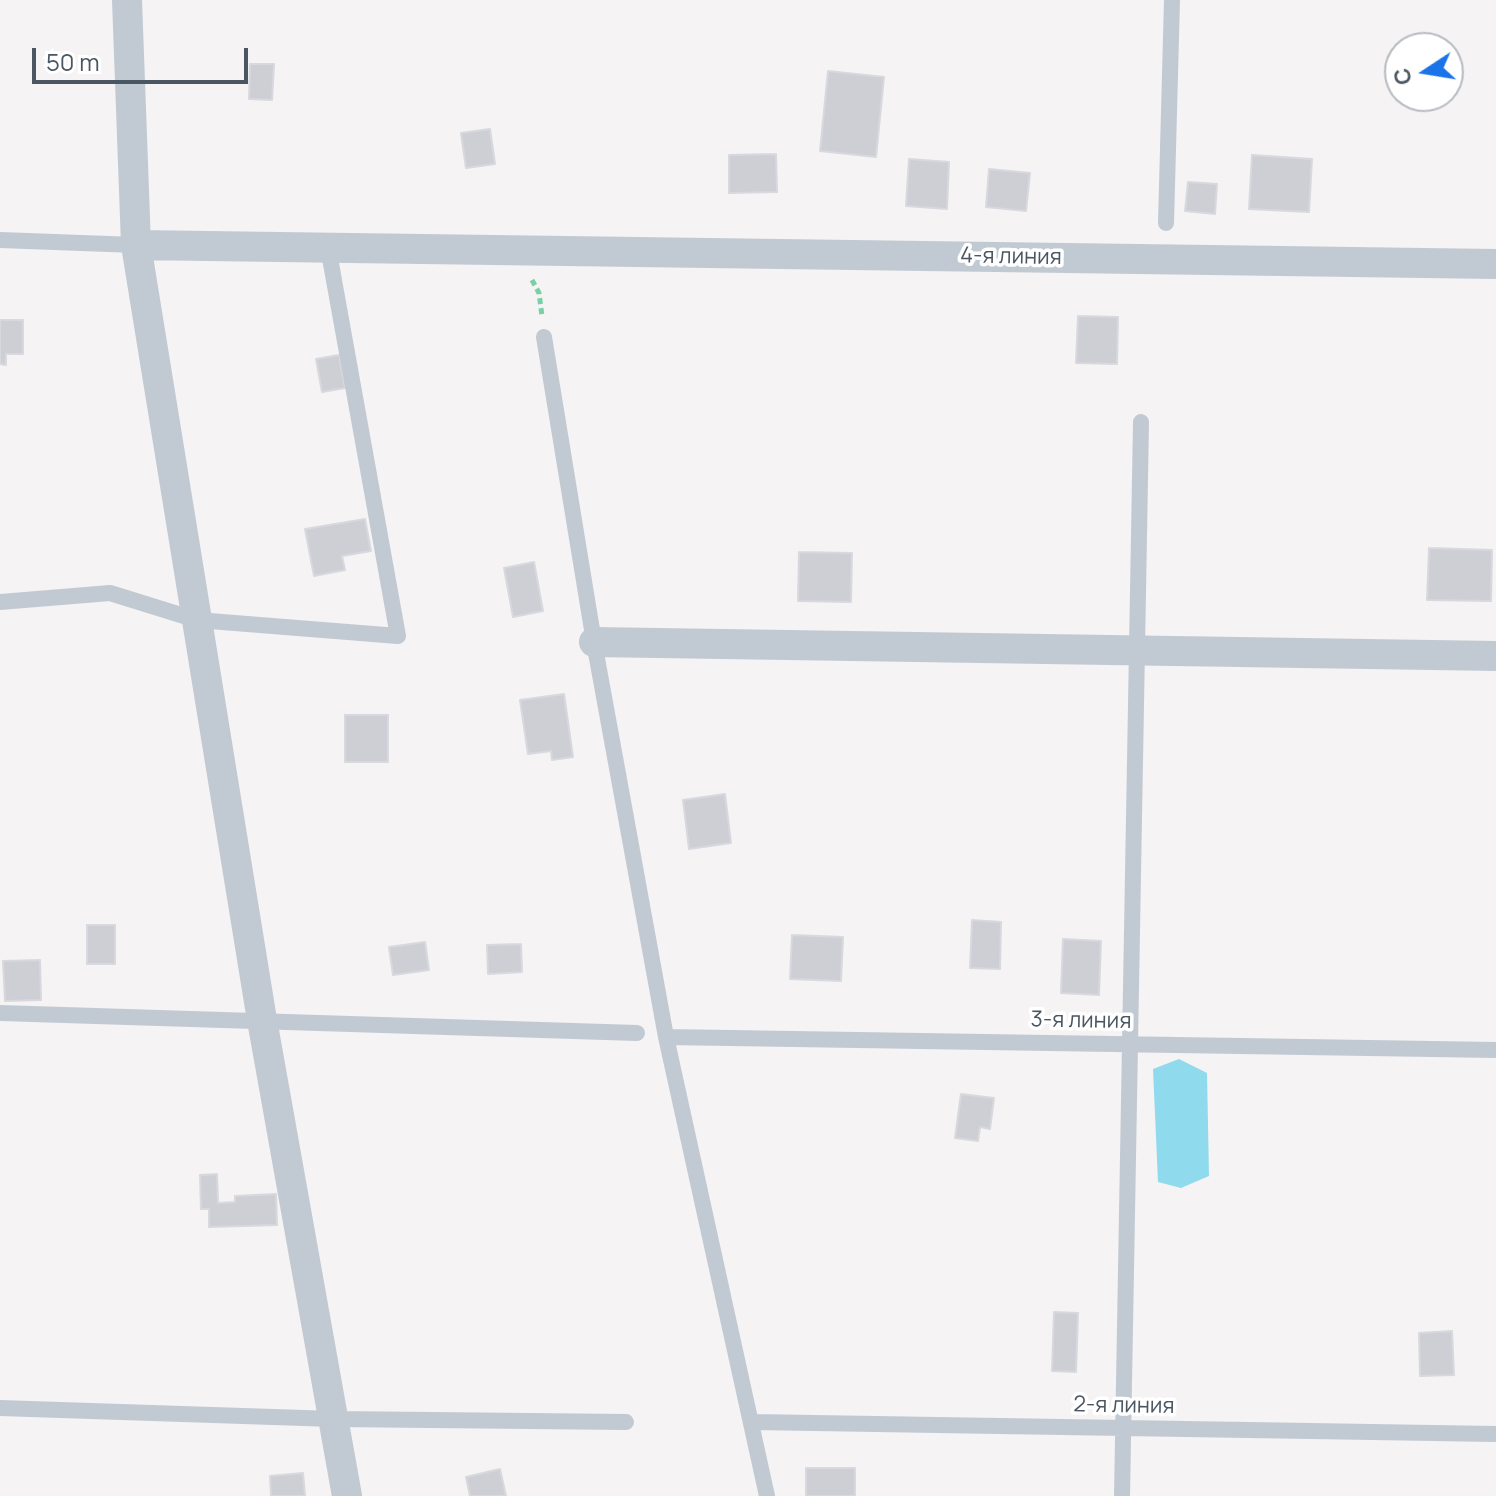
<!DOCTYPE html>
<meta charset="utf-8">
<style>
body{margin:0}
#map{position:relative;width:1496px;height:1496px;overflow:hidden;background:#f5f3f3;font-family:Manrope,sans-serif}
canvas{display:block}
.north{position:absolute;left:1384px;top:32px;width:80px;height:80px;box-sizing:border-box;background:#fff;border:2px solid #b7bbc0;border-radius:50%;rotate:258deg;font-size:22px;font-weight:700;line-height:32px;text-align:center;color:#4a5661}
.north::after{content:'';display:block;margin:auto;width:28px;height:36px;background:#1a73e8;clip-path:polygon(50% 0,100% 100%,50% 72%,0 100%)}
.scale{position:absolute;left:32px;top:48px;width:216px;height:36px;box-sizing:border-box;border:4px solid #4a5661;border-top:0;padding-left:10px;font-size:24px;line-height:28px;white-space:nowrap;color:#4a5661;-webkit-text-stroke:6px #fff;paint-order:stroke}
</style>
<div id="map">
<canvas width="1496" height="1496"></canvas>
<div class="north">С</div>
<div class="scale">50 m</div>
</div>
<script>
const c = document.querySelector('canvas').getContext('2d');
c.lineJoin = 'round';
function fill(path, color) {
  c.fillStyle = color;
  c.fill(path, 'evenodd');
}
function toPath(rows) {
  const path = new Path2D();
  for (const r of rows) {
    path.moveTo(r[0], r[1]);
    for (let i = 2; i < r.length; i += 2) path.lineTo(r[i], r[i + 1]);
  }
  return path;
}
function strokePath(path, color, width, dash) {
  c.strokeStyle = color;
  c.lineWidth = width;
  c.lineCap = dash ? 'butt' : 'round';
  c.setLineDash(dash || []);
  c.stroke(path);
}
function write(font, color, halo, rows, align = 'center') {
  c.font = font + ' Manrope,sans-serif';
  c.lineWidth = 7;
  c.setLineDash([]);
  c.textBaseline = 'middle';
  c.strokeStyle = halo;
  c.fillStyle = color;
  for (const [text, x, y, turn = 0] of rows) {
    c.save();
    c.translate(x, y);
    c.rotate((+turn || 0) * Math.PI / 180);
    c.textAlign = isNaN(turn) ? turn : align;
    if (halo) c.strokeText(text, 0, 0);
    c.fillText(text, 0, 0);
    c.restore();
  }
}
fill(toPath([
 [1179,1059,1207,1073,1209,1176,1181,1188,1158,1182,1153,1069]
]), '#90daee');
const building = toPath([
 [250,64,274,64,272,100,249,99,250,64],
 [828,71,884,77,876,157,820,151,828,71],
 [490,129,495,164,466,168,461,133,490,129],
 [776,154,777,192,729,193,729,155,776,154],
 [1252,155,1312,159,1309,212,1249,209,1252,155],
 [909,159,949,162,947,209,906,206,909,159],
 [989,169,1030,173,1026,211,986,207,989,169],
 [1188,182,1217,184,1215,214,1185,211,1188,182],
 [1078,316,1118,317,1117,364,1076,363,1078,316],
 [0,320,23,320,23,354,6,354,6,365,0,364,0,320],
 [339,355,345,388,322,392,316,359,339,355],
 [365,519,371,551,342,556,345,570,314,576,305,529,365,519],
 [1429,548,1492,550,1491,601,1427,600,1429,548],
 [799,552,852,553,851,602,798,601,799,552],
 [534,562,543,611,513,617,504,568,534,562],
 [564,694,573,757,552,760,551,751,528,754,520,700,564,694],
 [345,715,388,715,388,762,345,762,345,715],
 [725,794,731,843,689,849,683,800,725,794],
 [972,920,1001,922,1000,969,970,968,972,920],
 [87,925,115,925,115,964,87,964,87,925],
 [792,935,843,937,841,981,790,979,792,935],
 [1063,939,1101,941,1099,995,1061,993,1063,939],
 [425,942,429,970,393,975,389,947,425,942],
 [521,944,522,972,488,974,487,945,521,944],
 [40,960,41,1000,5,1001,3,961,40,960],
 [961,1094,994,1098,990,1129,980,1127,978,1141,955,1138,961,1094],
 [217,1174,218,1203,235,1202,235,1196,276,1194,277,1225,209,1227,209,1209,201,1209,200,1175,217,1174],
 [1054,1312,1078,1313,1076,1372,1052,1371,1054,1312],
 [1452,1331,1454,1375,1420,1376,1419,1333,1452,1331],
 [806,1468,855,1468,855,1496,806,1496,806,1468],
 [500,1469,506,1496,470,1496,466,1477,500,1469],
 [303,1473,305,1496,271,1496,270,1476,303,1473]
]);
fill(building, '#cdcfd5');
strokePath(building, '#d7d9de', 2);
strokePath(toPath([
 [532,280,539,293,542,316]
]), '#7ad0a6', 5, [6, 4]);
strokePath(toPath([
 [1166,223,1172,0],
 [0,240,136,245],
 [544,337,594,642,666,1037,767,1496],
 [0,602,110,593,197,620,398,636,328,247],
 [0,1013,637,1033],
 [666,1037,1496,1050],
 [0,1408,334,1419,626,1422],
 [752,1422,1496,1434],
 [1122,1496,1141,422]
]), '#c1cad2', 16);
strokePath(toPath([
 [127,0,136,245,262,1020,347,1496],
 [136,245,1496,264],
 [594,642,1496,656]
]), '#c1cad2', 30);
write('22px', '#4a5661', '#fff', [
 ["4-я линия",1011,257,1],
 ["3-я линия",1081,1021,1],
 ["2-я линия",1124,1406,1]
]);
</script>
